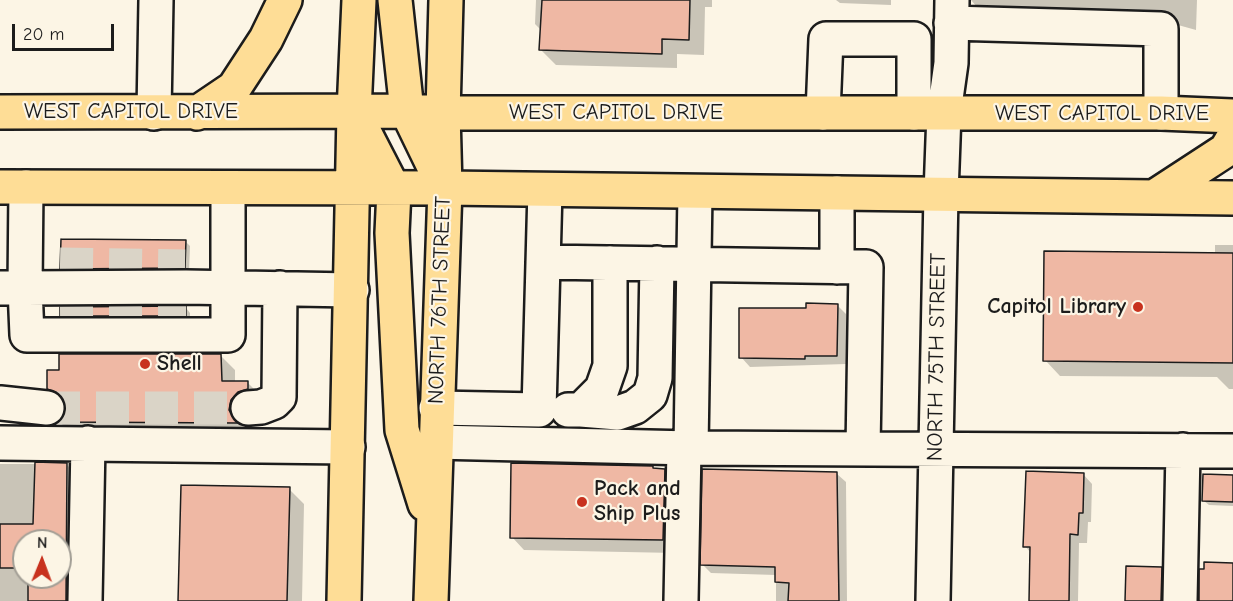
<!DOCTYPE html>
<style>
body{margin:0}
#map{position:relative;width:1233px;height:601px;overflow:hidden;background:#fcf5e5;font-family:"Comic Neue",sans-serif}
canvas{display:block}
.north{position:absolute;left:12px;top:529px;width:60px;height:60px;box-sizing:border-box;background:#fcf5e5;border:2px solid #a29e95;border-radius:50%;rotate:1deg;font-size:16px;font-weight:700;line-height:24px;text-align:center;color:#1c1c1c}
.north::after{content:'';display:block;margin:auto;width:21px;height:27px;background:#c8321e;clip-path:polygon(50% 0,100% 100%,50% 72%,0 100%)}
.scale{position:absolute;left:12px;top:24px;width:102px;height:27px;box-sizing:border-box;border:3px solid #1c1c1c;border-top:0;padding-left:8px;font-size:18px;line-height:21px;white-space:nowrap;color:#1c1c1c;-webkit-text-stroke:4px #fcf5e5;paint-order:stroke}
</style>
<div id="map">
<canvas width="1233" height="601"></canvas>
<div class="north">N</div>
<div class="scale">20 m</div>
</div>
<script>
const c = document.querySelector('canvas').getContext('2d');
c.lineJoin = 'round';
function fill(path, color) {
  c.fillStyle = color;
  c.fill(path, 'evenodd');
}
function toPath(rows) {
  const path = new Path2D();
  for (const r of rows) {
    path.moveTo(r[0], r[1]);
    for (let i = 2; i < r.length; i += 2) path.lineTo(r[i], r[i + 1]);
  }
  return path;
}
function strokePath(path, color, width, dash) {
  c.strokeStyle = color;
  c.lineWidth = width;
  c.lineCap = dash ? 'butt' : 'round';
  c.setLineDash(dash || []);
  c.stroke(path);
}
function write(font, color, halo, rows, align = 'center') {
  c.font = font + ' "Comic Neue",sans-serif';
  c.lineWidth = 4.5;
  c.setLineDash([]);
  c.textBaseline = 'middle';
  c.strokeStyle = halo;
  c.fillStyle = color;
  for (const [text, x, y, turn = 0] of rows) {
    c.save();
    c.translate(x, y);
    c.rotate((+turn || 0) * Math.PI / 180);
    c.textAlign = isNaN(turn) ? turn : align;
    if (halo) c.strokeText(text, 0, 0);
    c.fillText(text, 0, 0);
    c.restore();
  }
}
fill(toPath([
 [536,0,712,0,712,7,705,7,704,55,677,54,677,68,556,65,541,50,542,31,535,24],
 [836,0,891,0,891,5,840,3],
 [971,0,1197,0,1196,30,1178,25,988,20],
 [185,241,190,246,189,272,66,273,62,268],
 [1215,245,1233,245,1233,389,1229,389,1217,377,1060,376,1045,360,1215,254],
 [837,305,846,314,846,364,750,367,741,357,807,310],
 [186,308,190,313,190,320,66,320,62,316],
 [61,355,222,357,235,370,235,382,247,382,260,395,243,414,242,424,249,435,72,435,60,422,67,411,66,403,48,388,61,372],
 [0,464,66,464,74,472,74,601,0,601],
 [24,541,60,541,60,577,24,577],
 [652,467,664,470,677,483,676,553,524,550,512,537],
 [837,474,846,482,847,601,776,601,776,575,711,573,702,564],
 [1083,474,1092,484,1091,522,1088,522,1087,543,1079,543,1078,601,1031,601,1031,553,1025,546],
 [1233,477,1233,506,1209,505,1204,501],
 [289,489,304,504,302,601,180,601],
 [1161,569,1166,573,1166,601,1126,601]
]), '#0003');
const building = toPath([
 [542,0,690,0,689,40,662,39,662,54,539,50,542,0],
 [61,239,186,240,185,268,60,269,61,239],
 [1044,251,1233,253,1233,363,1043,361,1044,251],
 [806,303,838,304,837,356,805,356,805,359,739,358,739,308,806,308,806,303],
 [60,307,186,306,186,316,60,316,60,307],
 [59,354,221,354,222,381,248,381,248,389,238,392,231,400,229,410,238,423,58,422,66,411,64,401,58,393,47,389,47,370,59,370,59,354],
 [35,462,67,463,66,601,28,601,28,577,60,577,60,541,24,541,24,568,0,568,0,524,33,524,35,462],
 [511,463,653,466,653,468,665,469,663,540,510,538,511,463],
 [702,469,837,472,839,601,788,601,789,583,775,582,775,567,700,565,702,469],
 [1026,471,1084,473,1083,513,1079,513,1078,535,1070,534,1069,601,1029,601,1030,547,1023,547,1026,471],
 [1203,474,1233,475,1233,502,1202,501,1203,474],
 [181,485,290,487,287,601,178,601,181,485],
 [1204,562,1233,563,1233,601,1199,601,1199,569,1204,569,1204,562],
 [1126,566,1162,567,1161,601,1125,601,1126,566]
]);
fill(building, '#efb8a4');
strokePath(building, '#1c1c1c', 1.5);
strokePath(toPath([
 [60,264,185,266],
 [60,308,186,307],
 [47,408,248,408]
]), '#dad4c7', 33, [33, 16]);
const minor = toPath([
 [951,23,1161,29,1161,113],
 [154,113,156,0],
 [823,113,826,39,914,39,914,113],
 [26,187,25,288,186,287,352,290],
 [543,262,866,267,863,449],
 [837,267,837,193],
 [0,288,25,288,27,335,228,335,228,188],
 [0,403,47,408],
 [248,408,261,407,274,402,279,397,280,288],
 [436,408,539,410,545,190],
 [568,410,581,410,602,389,610,366,610,263],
 [581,410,618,413,635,407,650,395,655,378,657,263],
 [435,442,691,448,1233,451],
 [0,443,348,447],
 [691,448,695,192],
 [85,601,88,443],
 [681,601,684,448],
 [933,601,941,194,944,113,951,63,952,0],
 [1180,601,1183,450]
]);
const major = toPath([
 [395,0,407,111,440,179],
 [0,112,407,111,443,113,1161,113,1233,116],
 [197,113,234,88,266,39,285,0],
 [357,118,394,190,392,233,402,430,425,504],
 [0,187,445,188,1233,198],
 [1154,197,1226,150,1233,138],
 [344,601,354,112,359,0],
 [431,601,445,188,443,113,446,0]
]);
strokePath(minor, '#1c1c1c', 38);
strokePath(major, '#1c1c1c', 38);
strokePath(minor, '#fcf5e5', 33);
strokePath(major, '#fedd96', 33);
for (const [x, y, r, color] of [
 [1138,307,6,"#c8321e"],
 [145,364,6,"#c8321e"],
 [582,502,6,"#c8321e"]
]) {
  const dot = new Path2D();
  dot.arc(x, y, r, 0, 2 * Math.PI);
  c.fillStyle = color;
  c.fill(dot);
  strokePath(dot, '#fcf5e5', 2);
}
write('22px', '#1c1c1c', '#fcf5e5', [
 ["WEST CAPITOL DRIVE",131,112],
 ["WEST CAPITOL DRIVE",616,113],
 ["WEST CAPITOL DRIVE",1102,114],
 ["NORTH 76TH STREET",440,300,-88],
 ["NORTH 75TH STREET",937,357,-89]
]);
write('bold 22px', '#1c1c1c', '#fcf5e5', [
 ["Capitol Library",1126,307,"right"],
 ["Shell",157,364],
 ["Pack and",594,489],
 ["Ship Plus",594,514]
], 'left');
</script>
